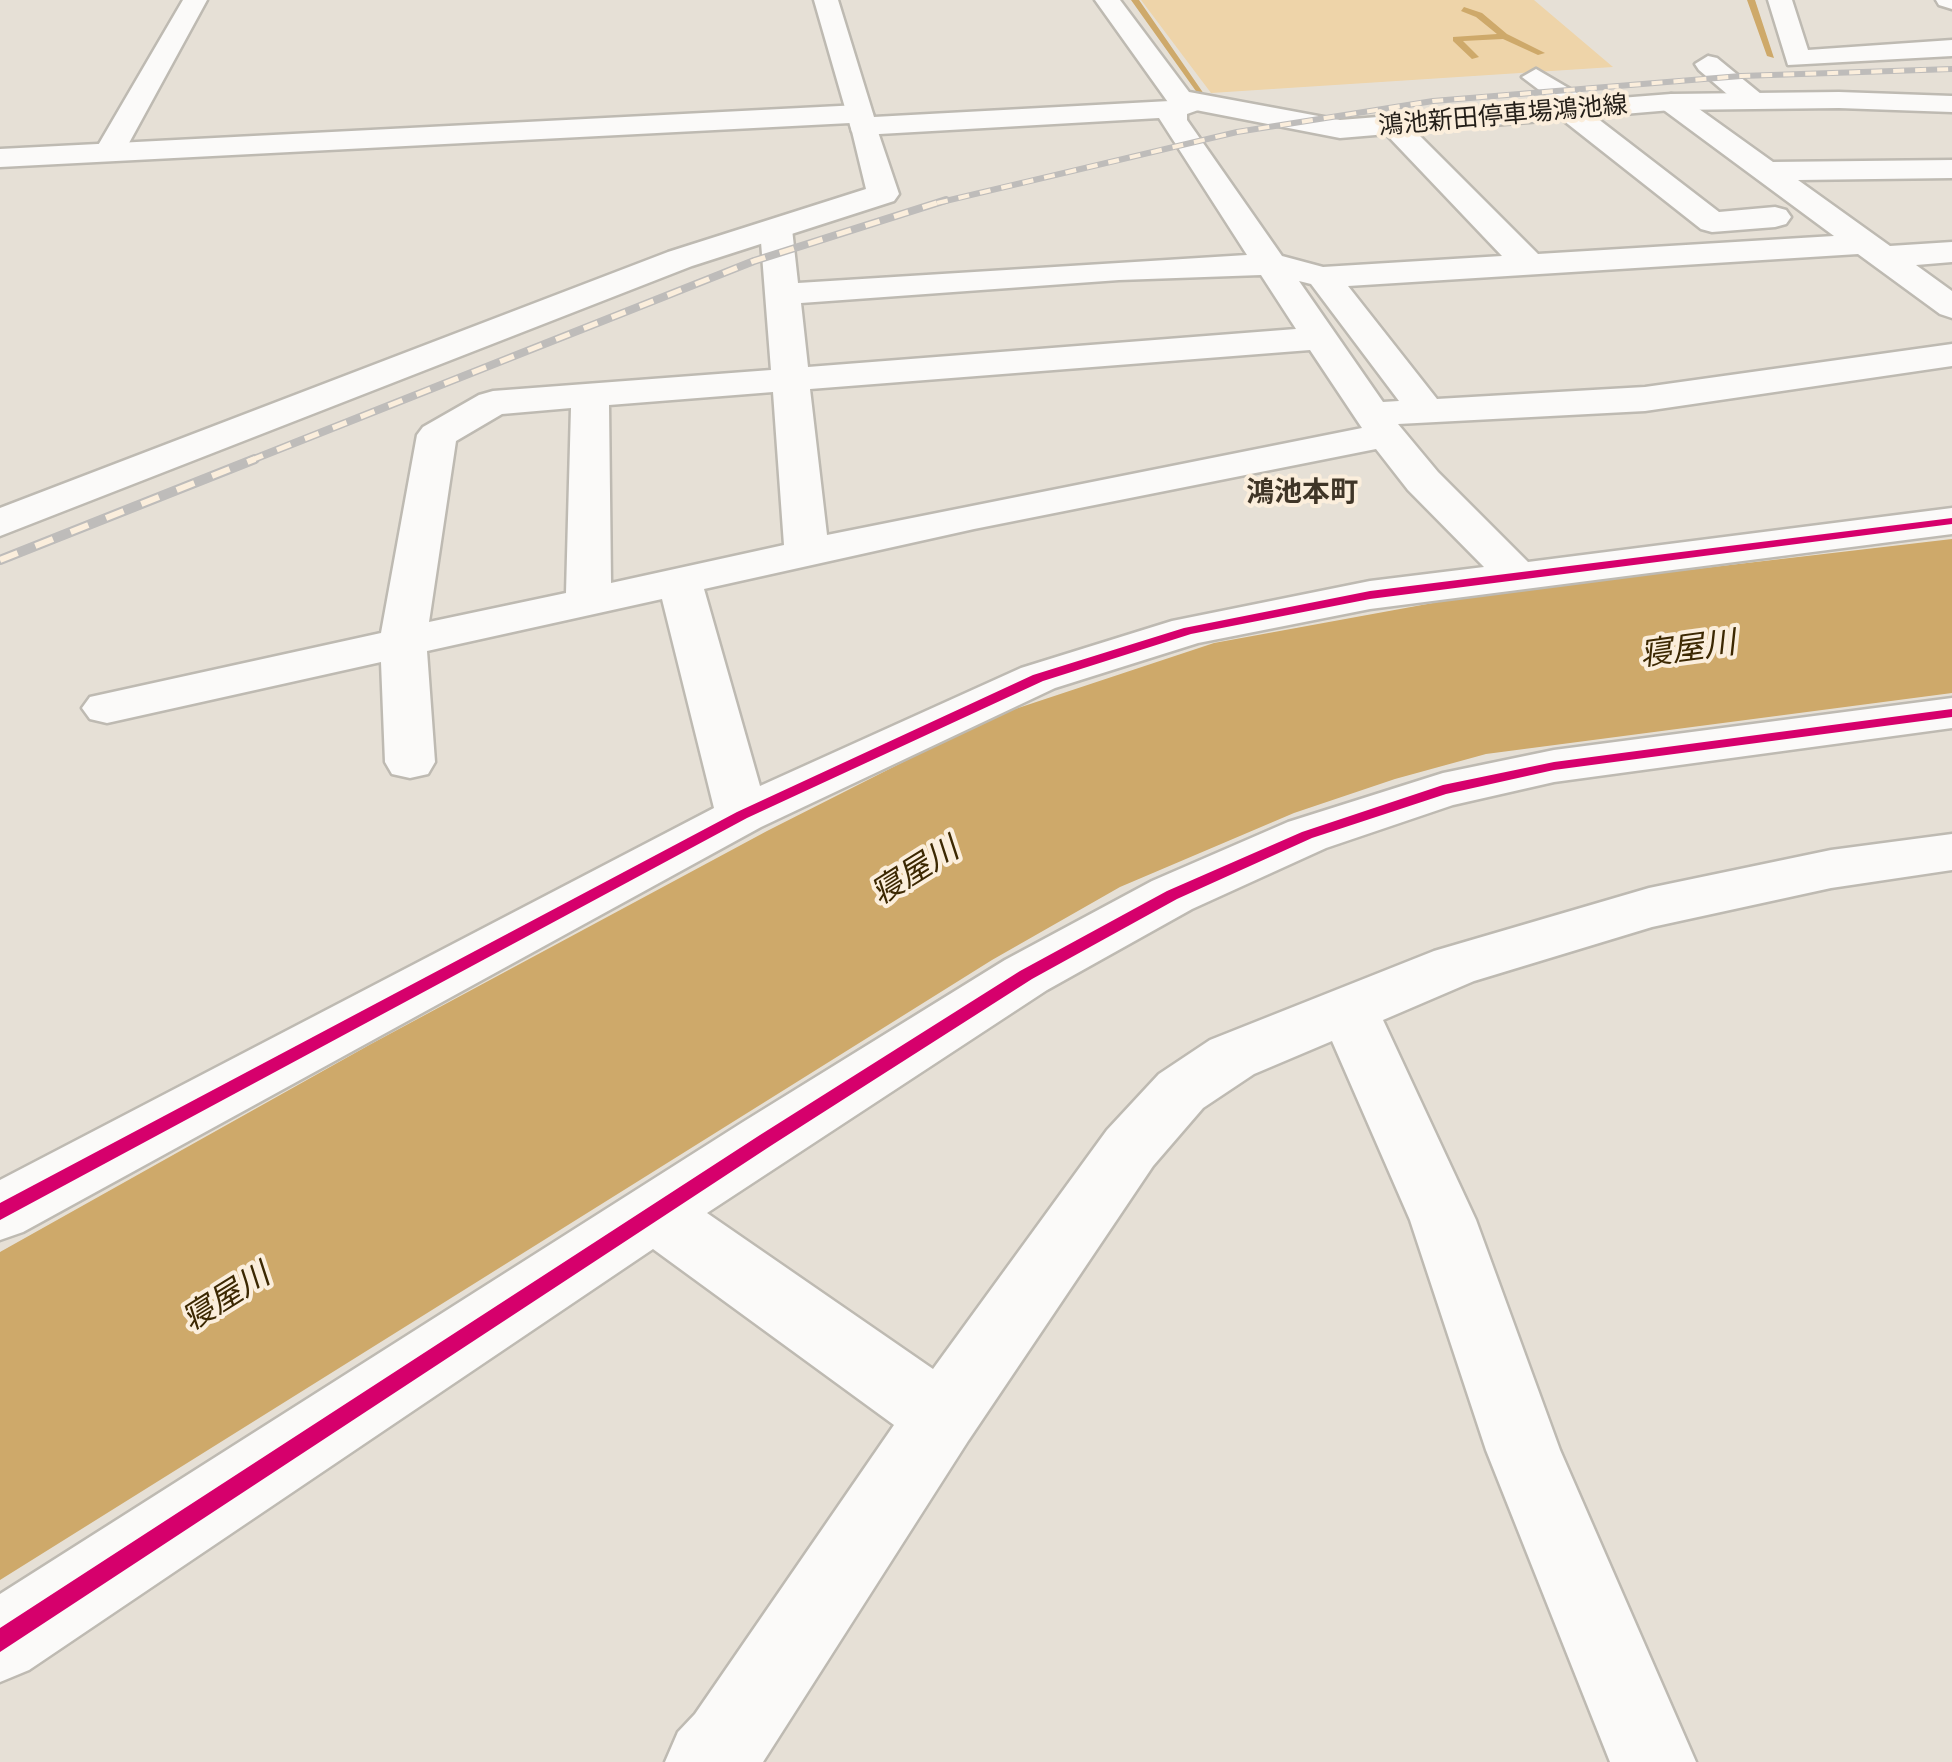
<!DOCTYPE html>
<meta charset="utf-8">
<style>
body{margin:0}
canvas{display:block;background:#e6e0d6}
</style>
<canvas width="1952" height="1762"></canvas>
<script>
const c = document.querySelector('canvas').getContext('2d');
c.lineJoin = 'round';
function fill(path, color) {
  c.fillStyle = color;
  c.fill(path, 'evenodd');
}
function toPath(rows) {
  const path = new Path2D();
  for (const r of rows) {
    path.moveTo(r[0], r[1]);
    for (let i = 2; i < r.length; i += 2) path.lineTo(r[i], r[i + 1]);
  }
  return path;
}
function strokePath(path, color, width, dash) {
  c.strokeStyle = color;
  c.lineWidth = width;
  c.lineCap = dash ? 'butt' : 'round';
  c.setLineDash(dash || []);
  c.stroke(path);
}
function write(font, color, halo, rows, align = 'center') {
  c.font = font + ' "Roboto Condensed","Noto Sans JP",sans-serif';
  c.lineWidth = 8;
  c.setLineDash([]);
  c.textBaseline = 'middle';
  c.strokeStyle = halo;
  c.fillStyle = color;
  for (const [text, x, y, turn = 0] of rows) {
    c.save();
    c.translate(x, y);
    c.rotate((+turn || 0) * Math.PI / 180);
    c.textAlign = isNaN(turn) ? turn : align;
    if (halo) c.strokeText(text, 0, 0);
    c.fillText(text, 0, 0);
    c.restore();
  }
}
fill(toPath([
 [1141,0,1534,0,1613,67,1211,93]
]), '#eed4a9');
fill(toPath([
 [1952,539,1952,693,1486,754,1395,779,1294,813,1120,887,992,960,0,1580,0,1252,371,1044,767,831,994,716,1214,643,1482,594]
]), '#cea96a');
fill(toPath([
 [1131,0,1139,0,1204,94,1198,94,1131,0],
 [1747,0,1755,0,1774,58,1767,56,1747,0],
 [1464,7,1482,13,1507,34,1545,53,1538,55,1503,39,1463,41,1479,57,1472,59,1453,41,1453,37,1497,34,1476,17,1461,11,1464,7]
]), '#cea96a');
const street = toPath([
 [183,0,207,0,123,154,119,160,97,160,93,154,183,0],
 [814,0,838,0,874,117,1170,101,1191,95,1201,97,1205,103,1201,109,1187,114,1187,120,1282,256,1323,267,1502,256,1385,133,1381,127,1385,121,1395,118,1405,121,1538,254,1834,236,1661,108,1657,102,1671,94,1681,96,1773,162,1952,160,1952,178,1798,180,1890,246,1952,242,1952,262,1916,265,1952,291,1952,318,1940,314,1858,254,1348,286,1437,399,1645,387,1952,344,1952,366,1645,411,1398,424,1438,472,1528,562,1952,508,1952,534,1370,609,1198,643,1055,688,761,827,23,1232,0,1240,0,1180,714,808,662,599,427,651,435,762,428,774,410,778,392,774,385,762,381,662,107,723,90,719,82,708,90,697,381,633,417,435,423,427,479,395,493,391,771,370,760,229,765,222,776,219,787,222,792,229,798,283,1247,255,1159,118,862,135,852,132,814,0],
 [1261,275,1296,329,808,367,801,303,1119,280,1261,275],
 [1299,281,1311,284,1399,401,1383,402,1299,281],
 [1310,350,1362,428,827,535,810,389,1310,350],
 [773,392,784,545,611,583,609,405,773,392],
 [571,408,566,593,429,622,456,441,502,414,571,408],
 [1376,449,1408,490,1484,567,1370,581,1172,621,1021,668,760,786,704,589,974,529,1376,449],
 [1768,0,1792,0,1808,50,1952,40,1952,56,1788,65,1768,0],
 [1708,56,1717,58,1761,94,1765,100,1761,106,1741,106,1699,70,1695,64,1708,56],
 [1536,69,1594,103,1598,109,1593,115,1719,212,1775,207,1786,210,1791,217,1786,224,1775,227,1712,232,1701,229,1559,117,1555,111,1559,105,1522,77,1536,69],
 [1952,698,1952,728,1554,782,1453,805,1326,848,1192,909,1047,990,707,1213,933,1369,1107,1130,1159,1074,1210,1040,1434,951,1649,888,1831,850,1952,834,1952,870,1831,888,1652,927,1474,981,1383,1020,1476,1220,1560,1450,1696,1762,1610,1762,1486,1450,1410,1220,1332,1041,1254,1074,1203,1108,1153,1166,968,1441,763,1762,665,1762,678,1732,695,1714,894,1425,653,1249,29,1670,0,1682,0,1594,743,1122,1005,960,1152,881,1288,822,1443,773,1554,750,1952,698]
]);
const secondary = toPath([
 [1095,0,1120,0,1189,92,1340,120,1671,94,1839,92,1952,96,1952,112,1839,108,1671,110,1340,138,1170,105,1095,0],
 [1936,0,1952,0,1952,9,1939,5,1936,0],
 [859,105,869,108,873,114,870,119,876,126,899,194,894,201,692,266,0,536,0,508,668,252,866,189,850,123,0,167,0,149,859,105]
]);
strokePath(street, '#bebab2', 5);
strokePath(secondary, '#bebab2', 5);
fill(street, '#fbfaf9');
fill(secondary, '#fbfaf9');
const railFar2 = toPath([
 [937,203,1237,132,1433,101,1741,76,1952,69]
]);
const railFar1 = toPath([
 [249,461,754,261,946,200]
]);
const rail = toPath([
 [0,560,255,459]
]);
strokePath(railFar2, '#bebcba', 6);
strokePath(railFar1, '#bebcba', 8);
strokePath(rail, '#bebcba', 10);
strokePath(railFar2, '#fbeedc', 4, [11]);
strokePath(railFar1, '#fbeedc', 5, [15]);
strokePath(rail, '#fbeedc', 6, [19]);
fill(toPath([
 [1952,518,1952,524,1370,599,1191,634,1043,681,747,818,0,1220,0,1203,737,812,1033,675,1184,628,1370,591,1952,518],
 [1952,709,1952,717,1554,770,1446,794,1312,838,1177,899,1032,979,772,1145,0,1652,0,1628,760,1135,1020,971,1167,891,1302,832,1443,785,1554,762,1952,709]
]), '#d6006c');
write('25px', '#231e18', '#fbeedc', [
 ["鴻池新田停車場鴻池線",1503,117,-5]
]);
write('bold 28px', '#3f3527', '#fbeedc', [
 ["鴻池本町",1302,494]
]);
write('italic 32px', '#3c2802', '#fbeedc', [
 ["寝屋川",1688,651,-8],
 ["寝屋川",916,873,-32],
 ["寝屋川",227,1299,-32]
]);
</script>
